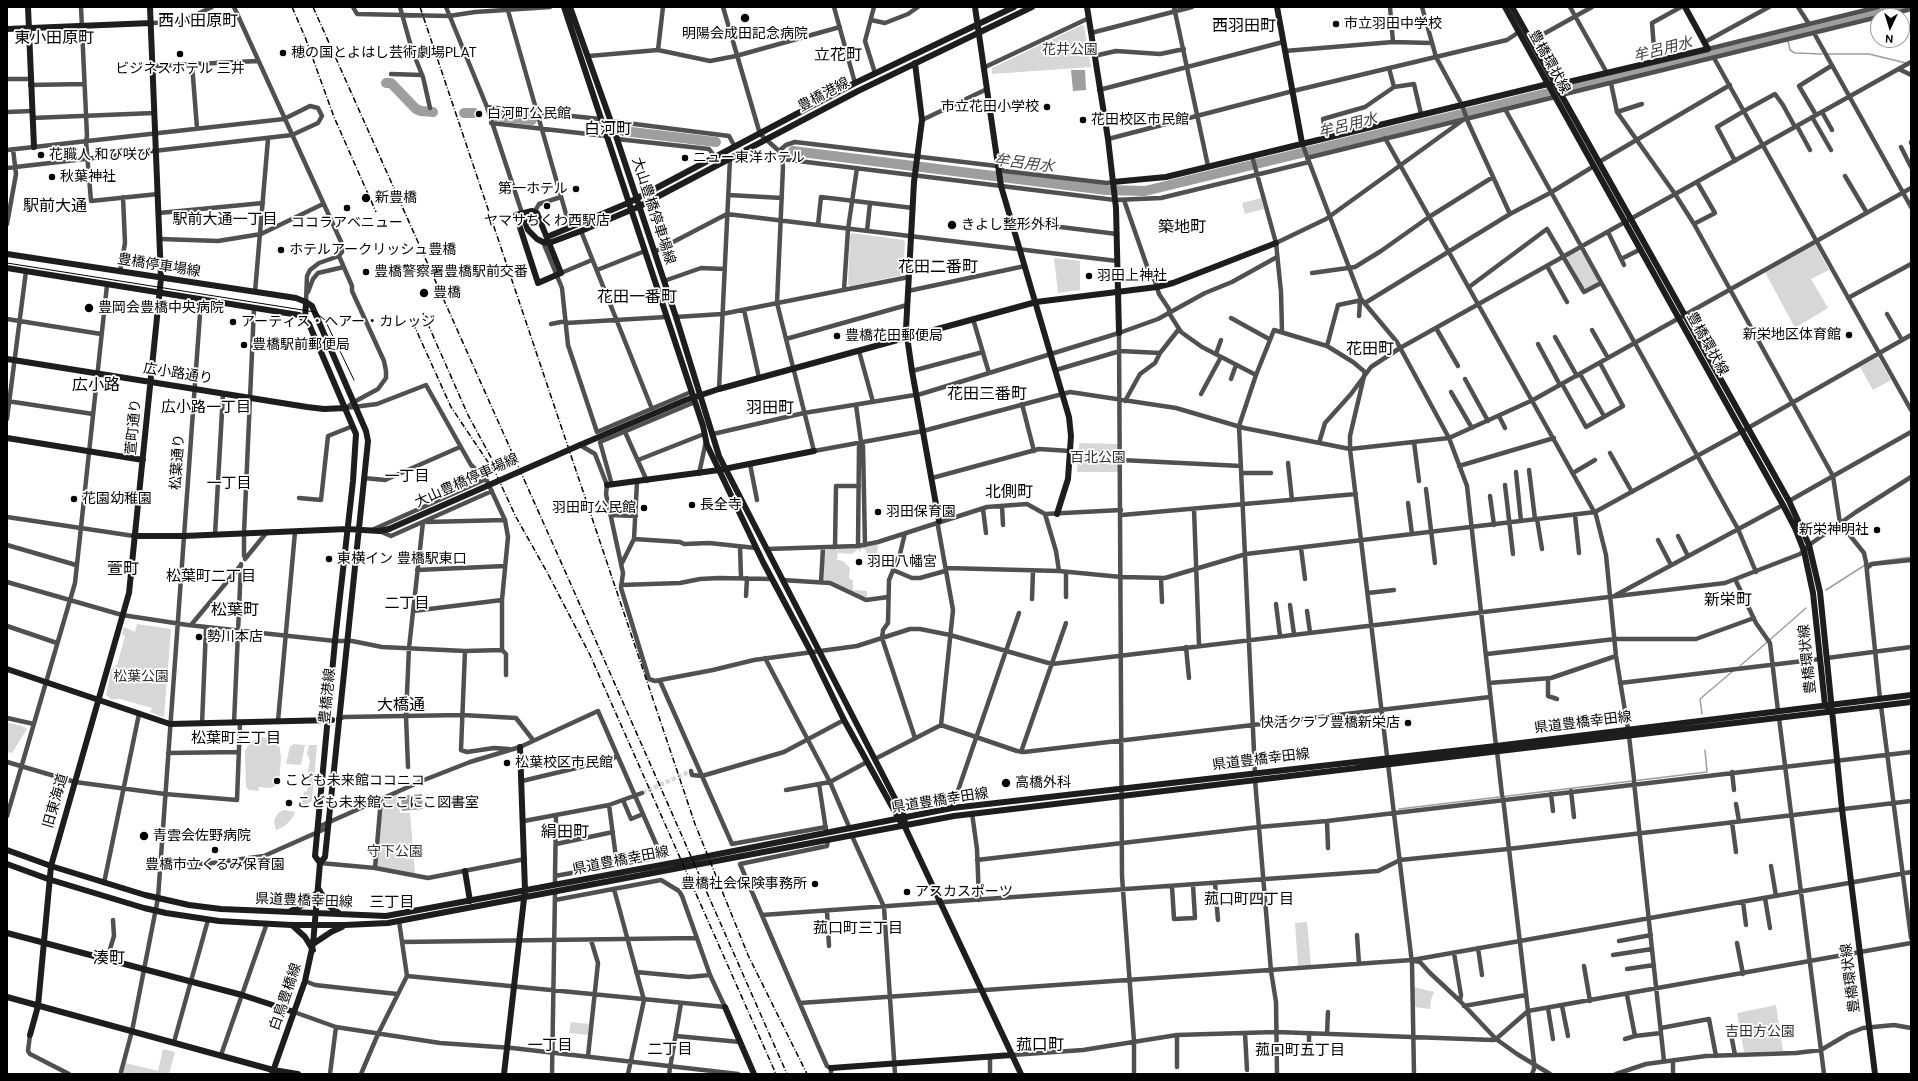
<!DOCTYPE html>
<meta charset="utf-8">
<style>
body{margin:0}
#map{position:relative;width:1918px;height:1081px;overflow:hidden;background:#fff;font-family:"DM Sans",sans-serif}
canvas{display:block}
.frame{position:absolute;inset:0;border:8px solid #000;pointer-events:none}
.north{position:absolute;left:1870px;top:8px;width:40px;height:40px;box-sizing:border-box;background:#fff;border:1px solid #999;border-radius:50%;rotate:184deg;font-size:11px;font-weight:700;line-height:16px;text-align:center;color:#000}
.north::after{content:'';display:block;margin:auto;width:14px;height:18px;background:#000;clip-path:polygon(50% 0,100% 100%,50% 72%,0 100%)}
</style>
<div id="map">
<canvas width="1918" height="1081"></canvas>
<div class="frame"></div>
<div class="north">N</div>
</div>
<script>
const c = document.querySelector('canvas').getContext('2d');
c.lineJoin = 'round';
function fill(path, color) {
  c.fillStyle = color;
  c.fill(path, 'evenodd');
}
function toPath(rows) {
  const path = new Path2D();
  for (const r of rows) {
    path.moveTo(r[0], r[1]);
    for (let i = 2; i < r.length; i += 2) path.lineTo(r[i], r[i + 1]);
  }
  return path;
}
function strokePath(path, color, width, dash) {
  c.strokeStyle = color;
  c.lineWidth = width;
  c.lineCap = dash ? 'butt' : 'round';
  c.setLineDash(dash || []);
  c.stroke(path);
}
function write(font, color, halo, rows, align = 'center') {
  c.font = font + ' "DM Sans","Noto Sans JP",sans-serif';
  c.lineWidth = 3.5;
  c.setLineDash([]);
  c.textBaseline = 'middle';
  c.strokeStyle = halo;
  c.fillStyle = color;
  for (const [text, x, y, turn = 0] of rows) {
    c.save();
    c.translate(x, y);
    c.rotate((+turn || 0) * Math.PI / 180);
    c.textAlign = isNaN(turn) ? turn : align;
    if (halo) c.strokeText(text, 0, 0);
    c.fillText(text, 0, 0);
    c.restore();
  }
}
fill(toPath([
 [1082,25,1084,26,1091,67,992,74,992,68],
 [1261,198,1264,209,1245,214,1242,203],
 [852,233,904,240,905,242,903,273,902,275,850,286,848,284,850,235],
 [1813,245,1816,245,1829,270,1811,279,1828,308,1795,328,1765,272],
 [1578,251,1581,251,1598,280,1597,283,1587,289,1584,288,1568,259,1568,256],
 [1054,258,1080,261,1080,290,1058,293],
 [1878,357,1891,380,1873,390,1860,367],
 [1079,443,1118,444,1119,472,1077,472],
 [878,544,877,554,866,553,866,549,861,549,861,553,858,549,852,554,838,553,837,560,843,561,850,568,849,578,853,581,853,590,867,591,867,598,822,579,824,551,826,550,858,548],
 [137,624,171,629,164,717,150,712,152,708,120,699,110,699,106,695,111,670,117,665,125,636,122,634,124,627,135,632],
 [7,722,25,727,27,729,12,753,7,752],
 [262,737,274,740,280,748,281,758,279,784,271,788,258,787,259,791,249,790,246,787,245,751,250,742],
 [294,744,305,745,301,765,286,764,290,746],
 [309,745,317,745,312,801,301,807,304,791,307,792,310,775,307,774,310,761,307,753],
 [398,794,400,813,410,813,415,874,378,867,377,865,382,801],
 [284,810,295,812,293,817,285,826,276,830,274,821,275,818,279,812],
 [1307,922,1311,965,1298,966,1295,923],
 [1414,987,1434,992,1431,1000,1430,1009,1414,1007],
 [1776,1005,1783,1051,1744,1052,1737,1013],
 [571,1022,589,1024,588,1035,569,1033],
 [163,1049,175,1052,169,1074,121,1074,126,1063,158,1071]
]), '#d7d7d7');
fill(toPath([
 [1071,70,1085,70,1086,90,1073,91],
 [422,794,423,809,402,811,401,796]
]), '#9e9e9e');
strokePath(toPath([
 [1788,41,1790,50,1795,53,1822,54],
 [1828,54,1869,54,1906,63],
 [1868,563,1911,557],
 [1826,590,1865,565],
 [1740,666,1806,608],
 [1702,714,1700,699,1733,671],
 [1399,809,1707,772,1705,750]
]), '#9e9e9e', 1.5);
strokePath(toPath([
 [386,83,391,83,416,109,421,111,433,112],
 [464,113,474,113],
 [496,116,532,120],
 [623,131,716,142],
 [793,151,1106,190,1145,191,1902,7]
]), '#9e9e9e', 10);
strokePath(toPath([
 [642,793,691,771]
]), '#d9d9d9', 4.5, [4.5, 2]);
strokePath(toPath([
 [81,7,87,136,86,141,91,201,158,194],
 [234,7,342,244,342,252,339,256],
 [353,7,357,14,449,16,475,12,550,7],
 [400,7,412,50,423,77,430,108],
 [446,7,487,107,522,213],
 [507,7,570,228],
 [723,7,760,134,779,151],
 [834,7,855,83],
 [874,7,865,41,875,73],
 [1174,7,1208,166],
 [1390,7,1393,42],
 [1422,7,1436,57,1462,105,1468,122,1510,214],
 [1570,7,1607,73],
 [1798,7,1809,24],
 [1884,16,1911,9],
 [871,20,885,23,908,14,918,7],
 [151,23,181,22,212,7],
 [1091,33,1192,7],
 [1814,33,1911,207],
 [1531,41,1592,7],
 [1705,42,1769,7],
 [1708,49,1878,7],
 [658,50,663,7],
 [1285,51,1393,42,1431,43],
 [589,56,658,50,710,61,736,56,840,27],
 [1094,56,1116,51,1160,54,1184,49],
 [1714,58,1911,410],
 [1655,61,1652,23,1681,7],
 [192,64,197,128],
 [153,66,258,61],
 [983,68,1089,18],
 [1899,69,1911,75],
 [391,74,422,75],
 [7,79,30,79],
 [1611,83,1617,112,1675,194,1694,224,1833,476,1840,523,1864,553,1866,562,1880,699],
 [30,85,84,84],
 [1394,87,1414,84,1421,114],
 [1099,90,1283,42],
 [1561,95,1878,17],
 [487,107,600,119],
 [1505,109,1738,529,1756,572],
 [7,112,32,111],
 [1617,112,1642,104],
 [1822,112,1832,130],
 [1816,115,1799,86,1831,66],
 [1812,117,1831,150],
 [32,118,154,113],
 [922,120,987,89],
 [611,121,729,136,735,147],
 [491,123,606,136],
 [1797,126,1810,150],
 [1327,137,1323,119,1365,107,1394,87,1389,68],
 [1385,138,1596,515,1606,555,1616,656,1628,729],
 [617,139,709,149,715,157],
 [1108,139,1293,91,1507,40,1519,32],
 [1911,142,1911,143],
 [1302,143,1361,299,1397,342,1449,438,1467,486,1496,746],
 [1901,147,1911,167],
 [7,150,284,119,310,106,318,108,322,116,318,123,292,135,7,168],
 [1252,156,1276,243,1281,292,1282,331],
 [1307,158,1555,97],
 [782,159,1115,200,1161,198,1309,162],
 [1735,161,1717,127,1744,111,1775,94,1783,105,1795,127],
 [1599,162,1730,85],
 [1845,176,1867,213],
 [1113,182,1107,183,1004,171,997,166,795,142,786,145,779,151,782,159,783,167,777,303,814,451,923,431,1070,392,1176,408,1244,428,1350,449,1449,438,1533,400,1911,188],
 [728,195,782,198],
 [1124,200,1148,269,1155,281,1159,294,1169,309,1169,313,1181,332,1202,347,1256,375],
 [535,211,539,204,561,197],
 [159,213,263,203],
 [1012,221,1117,234],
 [7,224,16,174,13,149],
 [1694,224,1715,213,1697,182],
 [818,225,821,197,913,208],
 [581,231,652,409],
 [867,231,870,203],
 [1608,232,1624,265],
 [161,239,218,241,261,234,323,204],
 [543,242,562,288,568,345,597,432,691,392],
 [1276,243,1326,219,1463,120],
 [654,252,727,214,1117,261],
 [1621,259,1641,249],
 [1547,266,1567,302],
 [597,270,645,251],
 [120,272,125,243,123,197],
 [561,273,592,260],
 [1312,273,1355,267,1381,251,1429,217,1493,177],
 [664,281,701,268,724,269],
 [1469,287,1547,229,1584,292,1601,283],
 [844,290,848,229,857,168],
 [908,291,1025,266],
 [255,292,268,139],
 [308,292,313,279,318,273,344,267],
 [1848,298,1911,264],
 [306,302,307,276,310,270,319,263,339,256,352,286,352,291,384,361,386,371,386,378,378,389,354,402,346,408],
 [1365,303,1510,214,1550,193,1594,166],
 [744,310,759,378],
 [1887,314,1902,340],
 [1359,316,1360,301],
 [676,317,722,314,909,277],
 [1231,318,1269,339],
 [7,319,101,334],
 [973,319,989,373],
 [566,323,666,317],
 [551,324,566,321],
 [1436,328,1458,366],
 [1592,330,1608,358],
 [1119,333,1122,876,1134,1041,1134,1074],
 [1555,337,1577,376],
 [786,339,907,305],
 [1538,344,1560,385],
 [1327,346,1338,305,1362,300],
 [859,351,873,402],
 [1216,354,1221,340],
 [1056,370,1120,351,1160,353],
 [912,371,983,352],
 [1580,374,1604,416],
 [1231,379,1236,365],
 [1465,379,1488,421],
 [1562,384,1586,427,1623,406,1600,363],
 [719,389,730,159],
 [1451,392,1472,428],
 [1201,394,1221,357],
 [7,401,93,414],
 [1125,401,1140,374,1155,363,1160,353,1179,329],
 [1022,404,1034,451],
 [856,405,861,442,863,446,865,545],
 [1499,416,1505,428],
 [7,419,26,271],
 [625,432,647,481],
 [713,434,804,413,921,394,1119,333,1158,319,1205,293,1232,282,1277,257],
 [1414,442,1419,481],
 [1319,443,1325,423,1351,394,1371,367,1400,348,1911,62],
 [580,445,595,454,607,485,606,494,623,573,621,588,649,679,655,681,713,670,754,660,857,646,910,629,920,629,950,635,1052,664,1725,583,1800,554,1809,545,1856,512,1911,477],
 [1610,453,1632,492],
 [638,460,704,434],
 [1121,460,1241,466],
 [1288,463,1292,500],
 [750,464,757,500],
 [1459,466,1554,438],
 [1529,470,1535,519],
 [1516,472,1521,521],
 [1242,473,1271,473],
 [1573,473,1595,460],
 [699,474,706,441],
 [364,478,385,480,460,447],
 [932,478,1039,449,1070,451],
 [612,485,600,442,695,402],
 [1505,485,1513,554],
 [1426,489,1435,563],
 [1490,496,1494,525],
 [299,498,321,500,328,436,353,426],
 [1789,501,1911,432],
 [1408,503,1412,534],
 [1002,506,1003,525],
 [983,509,986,533],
 [1194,509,1199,645],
 [1045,514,1056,551,1059,571],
 [611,515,636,516],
 [1122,515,1356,494],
 [1575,515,1579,553],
 [7,517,134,536],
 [1537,519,1542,549],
 [939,521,938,526,953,610,941,725],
 [427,522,505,520],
 [372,530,486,479],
 [379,531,391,536,492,491],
 [905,533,900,554,889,580,888,623,883,630,882,638,915,738],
 [215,535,223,394],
 [1678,536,1688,556],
 [634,539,680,542,684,544,709,543,756,548],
 [1658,540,1671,565],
 [7,545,76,565],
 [858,546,859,447,861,442],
 [740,547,741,577],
 [835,547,836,486,859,486],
 [1301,548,1305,579],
 [767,549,858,546,878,542,987,507,1027,504,1045,514,1121,510],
 [246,558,244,556,244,533,254,308],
 [245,559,267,532],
 [621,565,634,539,637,482],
 [946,568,1059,571,1121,577,1165,578,1246,554,1595,512,1748,428,1911,335],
 [1867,568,1872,564,1911,560],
 [417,570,505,566],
 [893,570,912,578,920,578,945,571],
 [1161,578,1162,602],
 [1735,579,1756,623,1770,643,1778,711],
 [782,580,830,583,866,600,888,597],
 [7,582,122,615,188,625,335,641,352,641,382,647,465,651,502,650,502,600,508,537,505,520,486,479,471,465,426,385,377,404,346,408],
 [821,582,823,548],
 [621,585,680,583,700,579,719,578,772,579],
 [1368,593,1394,590],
 [1616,595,1783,505],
 [746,596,747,578],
 [1066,597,1066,572],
 [1032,599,1033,571],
 [1276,604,1280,636],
 [1290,605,1294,634],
 [413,611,502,600],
 [1307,611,1310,632],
 [191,625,241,565],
 [7,626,57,643],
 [1186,647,1189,678],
 [502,650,506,654,506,675],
 [465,651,461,750,467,752,494,748,509,749],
 [1487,654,1615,639,1696,639,1754,618],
 [765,658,830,782,850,829],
 [1827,658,1911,647],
 [1548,678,1548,696,1557,699],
 [660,681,732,844,826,827],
 [1489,683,1551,678,1616,656],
 [1620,683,1820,659],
 [1881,706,1911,938],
 [7,718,34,724],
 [1779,718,1824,1074],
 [338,719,344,717,462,715,516,718,533,740],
 [278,721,295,532],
 [234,723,241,564],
 [202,724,206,628],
 [1629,736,1634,779],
 [1497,751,1502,795],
 [1021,752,1066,623],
 [168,753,238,752],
 [875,759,941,725,1017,751,1024,752,1490,697],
 [7,762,75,782,165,794,237,800,240,722],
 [408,767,406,716,409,648,423,522],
 [691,771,692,775,702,776,784,752,844,720],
 [1732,772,1734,790],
 [1255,773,1239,426,1256,375,1274,330,1327,346,1353,362,1365,372,1350,436,1350,449,1412,963,1414,1074],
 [1255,780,1271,971,1276,1002,1277,1074],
 [522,781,610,760,617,756],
 [1634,782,1664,1061],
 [819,784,826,830],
 [786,790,830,782,867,762],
 [1571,791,1574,817],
 [1551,794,1553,811],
 [1503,798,1534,1062,1534,1069,1532,1074],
 [623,800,631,819,643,814],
 [1736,804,1739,821],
 [609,805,617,865],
 [952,808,1019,613],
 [972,813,977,849,979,900],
 [7,816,75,583,107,285],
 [524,821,609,805,642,793],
 [1327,821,1328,848],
 [1732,822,1736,852],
 [318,827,424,780,470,762,520,747,598,711,660,853,654,858,555,876,555,885],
 [852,836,884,907,895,1074],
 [828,840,827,846,740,864,819,1048,827,1066,831,1068,831,1074],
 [556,844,613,832],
 [160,860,205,864,264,856,327,828],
 [977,860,1259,827,1327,821,1911,752],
 [320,863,375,868,428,878,525,859],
 [1771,866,1776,896],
 [375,868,381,799],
 [555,876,556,815],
 [104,883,139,714],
 [1215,883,1218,920],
 [1172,886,1174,919,1195,918,1193,885],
 [614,889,644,1000,628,1074],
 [1765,898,1770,928],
 [1743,902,1746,925],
 [827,911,829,946],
 [762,915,1378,871,1400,860,1508,849,1911,801],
 [1357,935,1359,964],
 [1619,941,1651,935],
 [402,942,696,938],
 [1737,943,1743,974],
 [1478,948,1482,975],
 [1454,953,1461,995,1460,1001],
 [1613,955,1652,949],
 [107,959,114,936,113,920],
 [1415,961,1420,962,1430,973,1460,1001,1496,1039,1517,1054,1550,1074],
 [1584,966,1590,1001],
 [1627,969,1654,965],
 [636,972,689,977,710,975],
 [407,976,725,1007,710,975,682,896,679,891,661,880,555,900],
 [305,981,315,985,397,994],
 [1627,995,1635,1036,1661,1033],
 [800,1003,1412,960,1911,872],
 [1464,1006,1526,995],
 [1562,1006,1568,1036],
 [1548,1008,1553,1039],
 [294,1012,336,1027,440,1043,512,1048,738,1074],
 [1661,1028,1709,1019,1716,1056],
 [1730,1029,1735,1055],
 [1245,1033,1247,1070],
 [1327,1034,1328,1012],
 [30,1035,28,1051,30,1054,69,1074],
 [1177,1035,1177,1067],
 [676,1036,740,1042],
 [1625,1039,1635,1036],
 [174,1042,208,920],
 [1309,1053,1309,1033],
 [221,1055,267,923],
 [1012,1055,1083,1050,1177,1035,1276,1032,1493,1040,1496,1039,1528,1011,1911,943],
 [588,1056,598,963,591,940],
 [990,1057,990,1074],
 [121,1072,132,1031,158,898,201,300],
 [330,1074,336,1027],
 [361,1074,378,1034,407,976,399,921],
 [552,1074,555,892],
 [669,1074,681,1003],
 [1616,1074,1646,1064,1706,1056,1796,1053,1821,1050,1848,1034,1863,1028,1894,1025,1911,1028],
 [1673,1074,1673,1060]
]), '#505050', 4.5);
strokePath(toPath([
 [28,7,34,147],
 [564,7,703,426,707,445,763,562,811,652,844,720,900,821],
 [570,7,615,133,676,317,719,456,905,818,904,825,1021,1074],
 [975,7,1001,186,1069,417,1071,436,1068,479,1057,514],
 [1087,7,1108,139,1116,208,1119,333],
 [1277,7,1302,143],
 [1505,7,1783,505,1795,528,1804,551,1813,593,1825,705,1828,708],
 [1512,7,1789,501,1809,545,1820,592,1842,809,1875,1074],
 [7,29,151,23],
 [915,63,922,120,914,182,906,329,912,371,939,521],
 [1113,182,1166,177,1548,84,1560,84,1708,49,1685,7],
 [532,211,537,213,561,273,538,283,516,215,532,211],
 [522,213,528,230,537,239,543,242,549,243,581,231,638,207,858,91,1032,7],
 [547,237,628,203,855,83,1014,7],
 [7,254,296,298,306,302,312,306,366,431,368,441,325,857,320,863],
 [7,268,299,315,309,324,356,434,353,481,335,641,315,856,320,863,313,944,305,981,272,1074],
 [305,319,306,302],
 [7,359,307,407,324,409,346,408],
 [7,438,143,460],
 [580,445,686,400,719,389,1036,302,1157,287,1173,283,1276,243],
 [607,485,719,470,814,451],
 [134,536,184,536,347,529,379,531,389,529],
 [7,669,170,724,332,720],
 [7,850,51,866,145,895,189,905,221,909,386,916,683,861,952,808,1496,746,1911,695],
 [7,864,48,879,144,908,166,913,219,921,291,925,345,925,388,923,954,816,1911,702],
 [465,871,470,901],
 [318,888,328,905,340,914],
 [291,911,306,903,318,892],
 [292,925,305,937,313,950],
 [7,933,242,995,294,1012],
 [313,944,331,932,342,927],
 [7,997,273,1070,298,1074],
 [725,1007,754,1074],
 [30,1035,38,1006,51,866,129,593,161,278,150,7],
 [831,1068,1012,1055],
 [504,1074,525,890,520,747]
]), '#1d1d1d', 6);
strokePath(toPath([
 [7,263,315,312,325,320,354,380]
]), '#000', 1);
strokePath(toPath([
 [292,7,305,37,334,117,376,212],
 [313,7,569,580,787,1074],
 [420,7,695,824,748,955,807,1074],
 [423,313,468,415,494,463],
 [413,323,451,407,496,474,516,517,547,572,590,655,776,1074]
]), '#000', 1.5, [6, 2, 1, 2]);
strokePath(toPath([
 [389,529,580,445]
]), '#1d1d1d', 6);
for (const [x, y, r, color] of [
 [745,18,5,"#000"],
 [1336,24,4,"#000"],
 [283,53,4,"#000"],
 [180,54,4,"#000"],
 [1047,107,4,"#000"],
 [479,114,4,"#000"],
 [1083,120,4,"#000"],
 [41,155,4,"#000"],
 [685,158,4,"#000"],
 [52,177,4,"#000"],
 [576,189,4,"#000"],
 [366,198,5,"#000"],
 [547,206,4,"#000"],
 [347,208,4,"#000"],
 [952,225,5,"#000"],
 [281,250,4,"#000"],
 [366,272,4,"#000"],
 [1089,276,4,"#000"],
 [424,293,5,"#000"],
 [89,308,5,"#000"],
 [233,322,4,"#000"],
 [1849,335,4,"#000"],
 [837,336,4,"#000"],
 [244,345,4,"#000"],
 [74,499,4,"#000"],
 [692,505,4,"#000"],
 [644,508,4,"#000"],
 [878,512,4,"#000"],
 [1877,530,4,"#000"],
 [329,559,4,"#000"],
 [859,562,4,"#000"],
 [199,637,4,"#000"],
 [1408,723,4,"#000"],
 [507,763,4,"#000"],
 [277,781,4,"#000"],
 [1006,783,5,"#000"],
 [289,803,4,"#000"],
 [144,836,5,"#000"],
 [215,850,4,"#000"],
 [815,884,4,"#000"],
 [907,892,4,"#000"]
]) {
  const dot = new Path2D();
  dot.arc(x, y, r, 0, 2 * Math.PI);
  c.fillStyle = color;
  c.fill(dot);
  strokePath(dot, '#fff', 1.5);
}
write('14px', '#000', '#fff', [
 ["市立羽田中学校",1344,24],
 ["明陽会成田記念病院",745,34,"center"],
 ["穂の国とよはし芸術劇場PLAT",291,53],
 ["ビジネスホテル 三井",180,69,"center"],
 ["市立花田小学校",1039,107,"right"],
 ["白河町公民館",487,114],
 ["花田校区市民館",1091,120],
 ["花職人 和び咲び",49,155],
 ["ニュー東洋ホテル",693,158],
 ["秋葉神社",60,177],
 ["第一ホテル",568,189,"right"],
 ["新豊橋",375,198],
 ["ヤマサちくわ西駅店",547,221,"center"],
 ["ココラアベニュー",347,223,"center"],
 ["きよし整形外科",961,225],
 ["ホテルアークリッシュ豊橋",289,250],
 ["豊橋警察署豊橋駅前交番",374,272],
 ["羽田上神社",1097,276],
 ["豊橋",433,293],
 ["豊岡会豊橋中央病院",98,308],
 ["アーティス・ヘアー・カレッジ",241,322],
 ["新栄地区体育館",1841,335,"right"],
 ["豊橋花田郵便局",845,336],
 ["豊橋駅前郵便局",252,345],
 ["花園幼稚園",82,499],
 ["長全寺",700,505],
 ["羽田町公民館",636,508,"right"],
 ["羽田保育園",886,512],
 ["新栄神明社",1869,530,"right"],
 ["東横イン 豊橋駅東口",337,559],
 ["羽田八幡宮",867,562],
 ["勢川本店",207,637],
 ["快活クラブ豊橋新栄店",1400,723,"right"],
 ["松葉校区市民館",515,763],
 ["こども未来館ココニコ",285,781],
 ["高橋外科",1015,783],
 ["こども未来館ここにこ図書室",297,803],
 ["青雲会佐野病院",153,836],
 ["豊橋市立くるみ保育園",215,865,"center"],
 ["豊橋社会保険事務所",807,884,"right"],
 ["アスカスポーツ",915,892]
], 'left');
write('14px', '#2e2e2e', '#fff', [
 ["花井公園",1070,50],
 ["百北公園",1098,458],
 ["松葉公園",141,677],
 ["守下公園",395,852],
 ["吉田方公園",1760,1032]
]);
write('14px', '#000', '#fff', [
 ["豊橋環状線",1549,62,61],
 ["豊橋港線",824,95,-28],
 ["大山豊橋停車場線",653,211,72],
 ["豊橋停車場線",159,266,9],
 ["豊橋環状線",1707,344,61],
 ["広小路通り",178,374,9],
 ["萱町通り",134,427,-85],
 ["松葉通り",178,462,-86],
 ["大山豊橋停車場線",467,481,-24],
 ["豊橋環状線",1808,659,-96],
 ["豊橋港線",328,696,-84],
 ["県道豊橋幸田線",1583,723,-7],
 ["県道豊橋幸田線",1261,760,-7],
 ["旧東海道",56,801,-74],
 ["県道豊橋幸田線",940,801,-9],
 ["県道豊橋幸田線",621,861,-11],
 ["県道豊橋幸田線",304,901,2],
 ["豊橋環状線",1851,978,-97],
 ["白鳥豊橋線",286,997,-71]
]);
write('italic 15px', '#3f3f3f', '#fff', [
 ["牟呂用水",1663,50,-14],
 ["牟呂用水",1348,126,-14],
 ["牟呂用水",1024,164,7]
]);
write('15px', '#000', '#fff', [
 ["駅前大通一丁目",225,220],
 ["広小路一丁目",206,408],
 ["一丁目",407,477],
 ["一丁目",229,484],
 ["松葉町二丁目",211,577],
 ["二丁目",407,604],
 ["松葉町三丁目",236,739],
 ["菰口町四丁目",1249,900],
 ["三丁目",392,903],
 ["菰口町三丁目",858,929],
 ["一丁目",550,1046],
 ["二丁目",670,1050],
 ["菰口町五丁目",1300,1051]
]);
write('16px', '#000', '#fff', [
 ["西小田原町",198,22],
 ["西羽田町",1244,27],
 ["東小田原町",54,39],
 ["立花町",838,56],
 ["白河町",608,130],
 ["駅前大通",55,207],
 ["築地町",1182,228],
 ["花田二番町",938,268],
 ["花田一番町",637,298],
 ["花田町",1370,350],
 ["広小路",96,386],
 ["花田三番町",987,395],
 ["羽田町",770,409],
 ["北側町",1009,493],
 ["萱町",123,570],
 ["新栄町",1728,601],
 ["松葉町",235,611],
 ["大橋通",401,706],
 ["絹田町",565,833],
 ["湊町",109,959],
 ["菰口町",1040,1046]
]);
</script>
